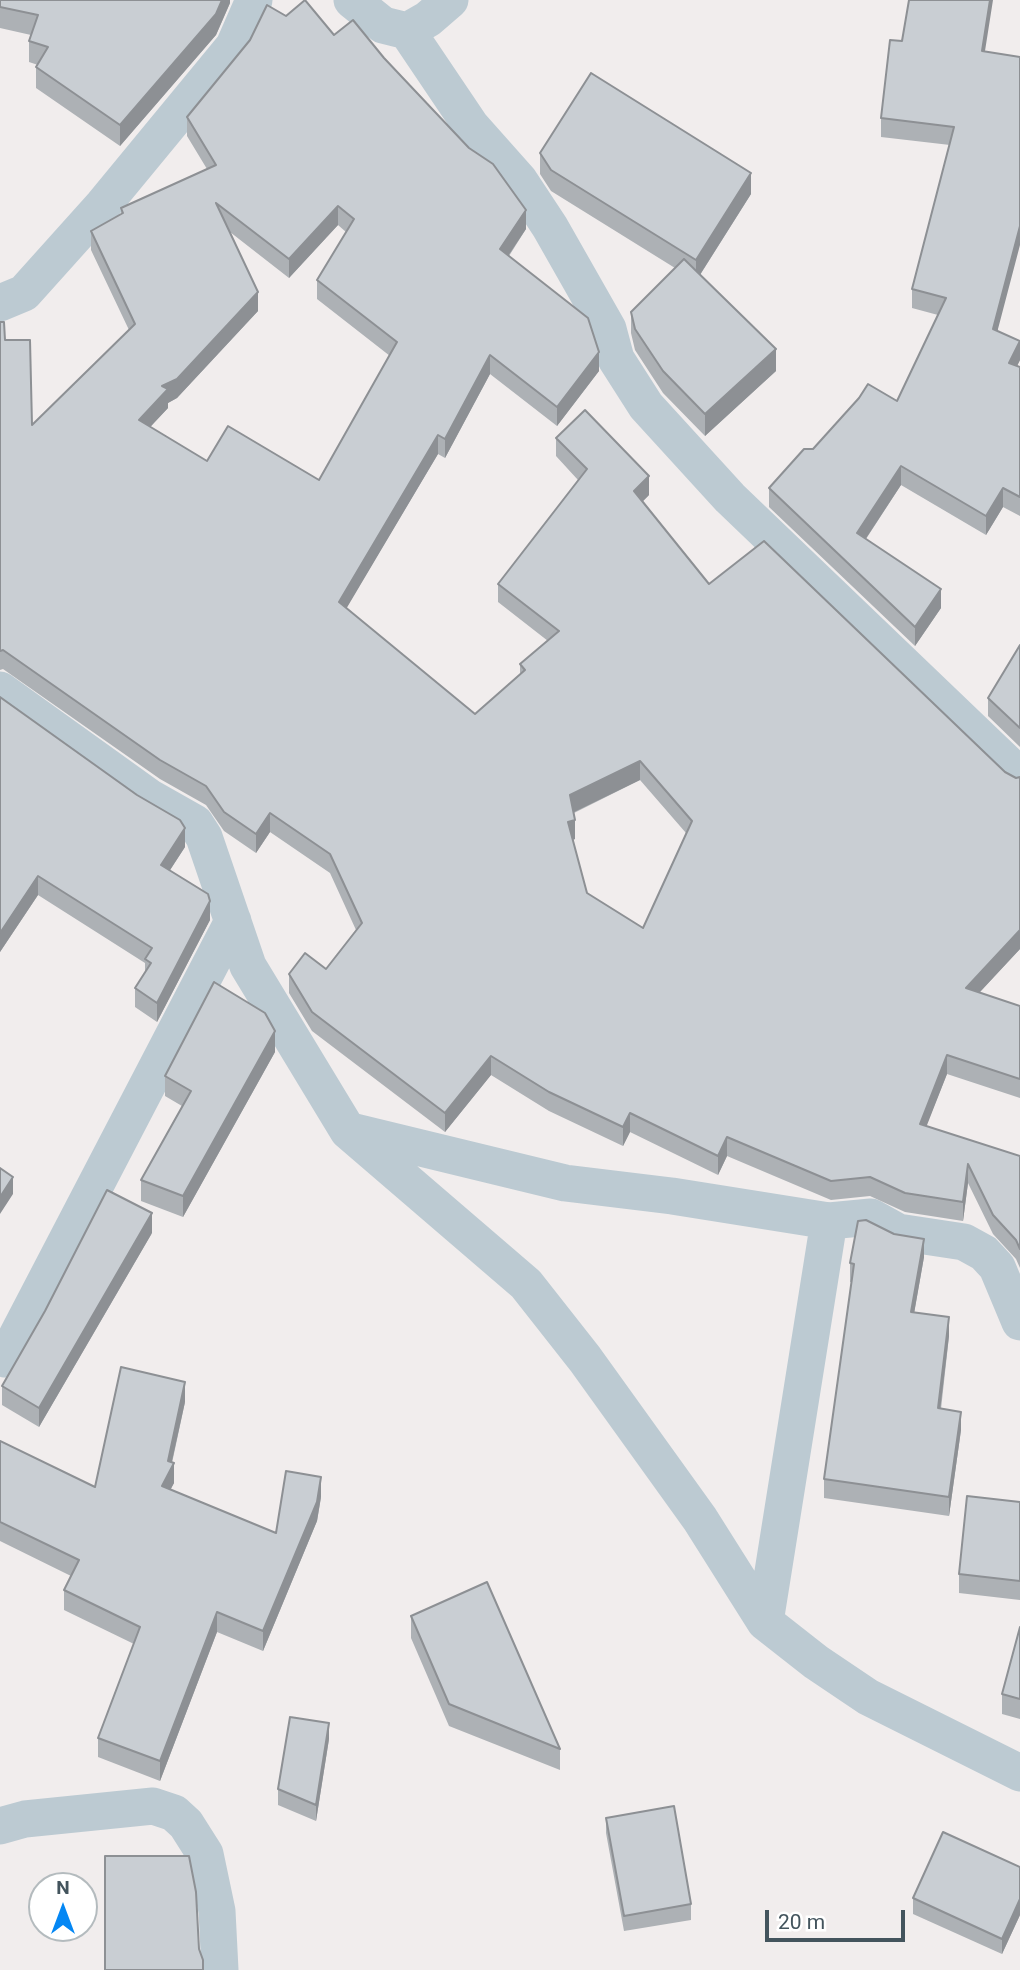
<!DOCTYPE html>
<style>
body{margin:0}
#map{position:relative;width:1020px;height:1970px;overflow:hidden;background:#f1eded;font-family:Roboto,sans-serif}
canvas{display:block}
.north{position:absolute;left:28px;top:1872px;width:70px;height:70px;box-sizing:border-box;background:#fff;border:2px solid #b4bbbe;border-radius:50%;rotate:0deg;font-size:19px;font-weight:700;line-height:28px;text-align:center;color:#43545d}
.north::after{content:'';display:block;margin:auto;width:24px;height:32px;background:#0487f4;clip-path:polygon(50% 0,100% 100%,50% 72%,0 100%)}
.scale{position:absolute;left:765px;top:1910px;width:140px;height:32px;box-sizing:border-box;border:4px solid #43545d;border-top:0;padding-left:9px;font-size:21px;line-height:24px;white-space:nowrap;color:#43545d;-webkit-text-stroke:5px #fff;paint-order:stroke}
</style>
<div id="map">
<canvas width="1020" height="1970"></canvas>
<div class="north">N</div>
<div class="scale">20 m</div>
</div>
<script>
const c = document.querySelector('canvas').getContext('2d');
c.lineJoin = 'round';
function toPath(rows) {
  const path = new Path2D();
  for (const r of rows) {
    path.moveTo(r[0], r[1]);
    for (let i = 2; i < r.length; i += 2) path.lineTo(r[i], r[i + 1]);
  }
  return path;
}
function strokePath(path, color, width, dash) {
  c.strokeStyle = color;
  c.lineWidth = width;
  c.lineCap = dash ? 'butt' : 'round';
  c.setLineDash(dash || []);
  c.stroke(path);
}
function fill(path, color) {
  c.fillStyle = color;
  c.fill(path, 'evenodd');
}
strokePath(toPath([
 [352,0,383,25,407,31,428,19,450,0],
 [407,31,471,126,519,180,550,227,608,329,616,359,646,406,730,498,1020,776],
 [0,303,24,293,103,205,234,46,254,0],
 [0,690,149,797,195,823,204,837,248,966,348,1131,526,1284,585,1359,700,1519,765,1622,816,1662,868,1697,1020,1773],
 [355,1132,565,1183,672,1196,829,1221,871,1217,898,1232,964,1242,984,1253,997,1267,1020,1322],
 [5,1359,233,921],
 [765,1622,829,1221],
 [0,1826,25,1819,153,1806,174,1813,186,1824,205,1854,217,1911,220,1970]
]), '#bccad2', 37);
fill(toPath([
 [0,0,230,0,230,3,216,35,120,146,36,88,36,67,38,65,29,62,29,41,31,35,0,28],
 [286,16,334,35,526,229,509,256,599,371,557,426,490,374,445,458,438,454,346,608,475,714,520,674,520,664,548,641,498,602,498,584,578,480,556,456,556,438,649,495,642,502,709,584,1005,772,1016,778,1020,777,1020,949,979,993,1020,1006,1020,1098,947,1074,926,1126,1020,1156,1020,1268,1016,1259,993,1234,968,1183,963,1221,905,1212,870,1196,831,1200,727,1156,718,1175,630,1132,623,1146,549,1111,491,1075,445,1132,312,1031,289,993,289,974,326,969,356,930,330,873,270,832,256,853,224,831,206,805,160,779,3,669,0,670,0,322,32,425,129,330,91,250,91,231,121,214,121,208,207,169,187,136,187,117],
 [338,225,346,232,317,280,317,299,390,356,319,480,207,461,150,427,168,408,168,403,177,398,258,311,230,232,289,278],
 [640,780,686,833,643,928,587,893,573,840,575,839,574,813],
 [985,52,998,331,1020,360,1017,366,1020,367,1020,516,1003,507,986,535,901,485,866,539,941,608,915,646,769,507,769,488,813,449,897,401,938,315,912,308,912,289,950,145,881,137,881,118],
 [540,153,751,194,700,275,776,371,705,436,663,393,635,350,631,333,631,312,675,268,551,191,540,174],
 [1020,645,1020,747,988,716,988,698],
 [0,697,185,847,170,870,210,920,157,1022,135,1007,135,988,145,973,145,963,38,895,0,952],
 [275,1052,183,1217,141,1201,141,1180,182,1106,165,1096,165,1076],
 [152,1233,39,1427,2,1405,2,1386],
 [924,1257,914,1313,949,1336,941,1409,961,1430,949,1516,824,1498,824,1479,852,1282,850,1282,850,1263],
 [185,1402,172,1463,174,1483,170,1490,276,1533,321,1497,317,1521,263,1651,217,1632,160,1781,98,1757,98,1738,134,1644,64,1610,64,1590,71,1576,0,1541,0,1441,95,1487],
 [1020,1502,1020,1600,959,1593,959,1574],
 [411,1616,560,1749,560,1770,449,1726,411,1638],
 [1020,1627,1020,1719,1002,1714,1002,1694],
 [329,1739,316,1821,278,1805,278,1789],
 [606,1818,691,1904,691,1920,624,1931,606,1833],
 [1020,1867,1020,1915,1002,1954,913,1914,913,1898]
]), '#adb1b5');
fill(toPath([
 [222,0,230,0,230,3,216,35,120,146,120,125],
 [990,0,993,0,982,70,982,51],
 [751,173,751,194,696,281,696,260],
 [338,206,338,225,289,278,289,259],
 [526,210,526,229,500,268,500,249],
 [1020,226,1020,245,993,348,993,329],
 [258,292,258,311,177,398,168,403,168,408,139,439,139,420,162,386],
 [1020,341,1020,360,1009,382,1009,363],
 [776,349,776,371,705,436,705,414],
 [599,352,599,371,557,426,557,407],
 [490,355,490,374,445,458,445,439],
 [438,435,438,454,339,621,339,602],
 [901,466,901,485,857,552,857,533],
 [649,476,649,495,634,510,634,491],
 [1003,488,1003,507,986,535,986,516],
 [941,589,941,608,915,646,915,627],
 [640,761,640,780,570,814,570,795],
 [270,813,270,832,256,853,256,834],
 [575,820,575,839,568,841,568,822],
 [185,828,185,847,161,884,161,865],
 [38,876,38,895,0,952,0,933],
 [210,901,210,920,157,1022,157,1003],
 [1020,930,1020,949,966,1007,966,988],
 [275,1031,275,1052,183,1217,183,1196],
 [947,1055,947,1074,920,1143,920,1124],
 [491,1056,491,1075,445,1132,445,1113],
 [630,1113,630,1132,623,1146,623,1127],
 [727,1137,727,1156,718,1175,718,1156],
 [968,1164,968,1183,963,1221,963,1202],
 [13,1177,13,1194,0,1214,0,1197],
 [152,1213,152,1233,39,1427,39,1408],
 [924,1239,924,1257,911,1331,911,1312],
 [949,1317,949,1336,938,1427,938,1408],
 [185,1382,185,1402,170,1470,174,1463,174,1483,162,1506,162,1486],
 [961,1412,961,1430,949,1516,949,1497],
 [321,1477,321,1497,317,1521,263,1651,263,1631],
 [217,1612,217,1632,160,1781,160,1761],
 [329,1723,329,1739,316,1821,316,1805],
 [1020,1899,1020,1915,1002,1954,1002,1939]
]), '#8d9094');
const building = toPath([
 [0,0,222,0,216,14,120,125,36,67,48,47,29,41,38,15,0,7,0,0],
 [305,0,334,35,353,20,384,58,469,148,493,164,526,210,500,249,588,318,599,352,557,407,490,355,445,439,438,435,339,602,475,714,525,670,520,664,559,631,498,584,587,469,556,438,585,410,649,476,634,491,709,584,764,541,1005,772,1016,778,1020,777,1020,930,966,988,1020,1006,1020,1079,947,1055,920,1124,1020,1156,1020,1249,1016,1240,993,1215,968,1164,963,1202,905,1193,870,1177,831,1181,727,1137,718,1156,630,1113,623,1127,549,1092,491,1056,445,1113,312,1012,289,974,305,953,326,969,362,923,330,854,270,813,256,834,224,812,206,786,160,760,3,650,0,651,0,322,4,322,5,340,30,340,32,425,135,324,91,231,123,213,121,208,216,165,187,117,250,40,267,5,286,16,305,0],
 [216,203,289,259,338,206,354,219,317,280,397,342,319,480,228,426,207,461,139,420,168,389,162,386,177,379,258,292,216,203],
 [640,761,692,821,643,928,587,893,568,822,575,820,570,795,640,761],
 [909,0,990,0,982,51,1020,57,1020,226,993,329,1020,341,1009,363,1020,367,1020,497,1003,488,986,516,901,466,857,533,941,589,915,627,769,488,804,449,813,449,859,398,868,384,897,401,946,298,912,289,954,127,881,118,890,40,902,41,909,0],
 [591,73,751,173,696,260,551,170,540,153,591,73],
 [684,259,776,349,705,414,663,371,635,329,631,312,684,259],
 [1020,645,1020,728,988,698,1020,645],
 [0,697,137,795,180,820,185,828,161,865,208,894,210,901,157,1003,135,988,151,963,145,959,152,948,38,876,0,933,0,697],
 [214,982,265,1013,275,1031,183,1196,141,1180,191,1091,165,1076,214,982],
 [0,1168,13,1177,0,1197,0,1168],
 [107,1190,152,1213,39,1408,2,1386,45,1311,107,1190],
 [866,1220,894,1234,924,1239,911,1312,949,1317,938,1408,961,1412,949,1497,824,1479,854,1264,850,1263,858,1221,866,1220],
 [121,1367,185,1382,168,1461,174,1463,162,1486,276,1533,286,1471,321,1477,317,1502,263,1631,217,1612,160,1761,98,1738,140,1627,64,1590,79,1560,0,1522,0,1441,95,1487,121,1367],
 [967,1496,1020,1502,1020,1581,959,1574,967,1496],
 [487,1582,560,1749,449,1704,411,1616,487,1582],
 [1020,1627,1020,1699,1002,1694,1020,1627],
 [290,1717,329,1723,316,1805,278,1789,290,1717],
 [674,1806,691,1904,624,1916,606,1818,674,1806],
 [943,1832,1020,1867,1020,1899,1002,1939,913,1898,943,1832],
 [105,1856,189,1856,196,1892,199,1949,203,1960,203,1970,105,1970,105,1856]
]);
fill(building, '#c9ced3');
strokePath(building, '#8d9094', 2);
</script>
